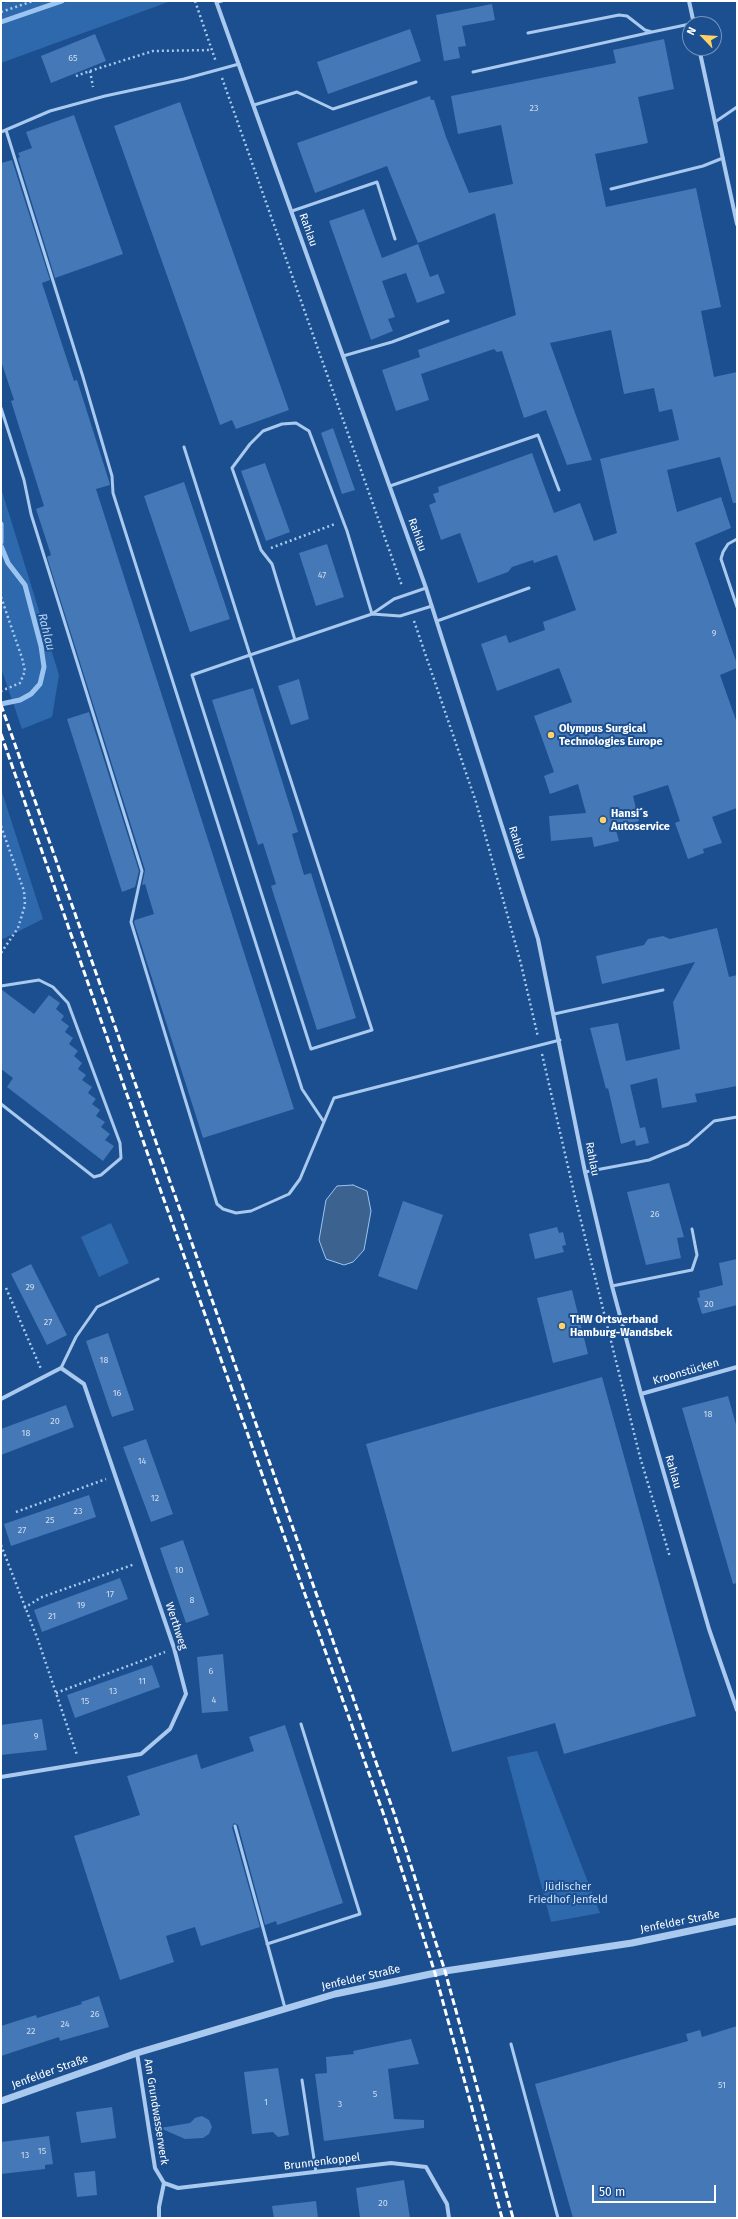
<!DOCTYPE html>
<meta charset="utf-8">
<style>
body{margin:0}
#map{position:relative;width:738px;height:2219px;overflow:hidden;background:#1b4f8f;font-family:"Fira Sans",sans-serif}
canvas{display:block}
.frame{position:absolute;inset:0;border:2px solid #fff;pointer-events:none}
.north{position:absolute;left:682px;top:16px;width:40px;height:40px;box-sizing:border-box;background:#1b4f8f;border:1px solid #7695bc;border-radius:50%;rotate:295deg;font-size:11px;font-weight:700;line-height:16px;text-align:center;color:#fff}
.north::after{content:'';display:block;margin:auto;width:14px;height:18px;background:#ffd166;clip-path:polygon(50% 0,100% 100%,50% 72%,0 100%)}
.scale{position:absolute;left:592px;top:2185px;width:124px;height:18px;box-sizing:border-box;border:2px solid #fff;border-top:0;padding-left:5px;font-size:12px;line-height:14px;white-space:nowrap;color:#fff;-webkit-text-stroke:3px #1b4f8f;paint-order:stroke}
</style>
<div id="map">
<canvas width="738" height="2219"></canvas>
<div class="frame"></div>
<div class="north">N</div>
<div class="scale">50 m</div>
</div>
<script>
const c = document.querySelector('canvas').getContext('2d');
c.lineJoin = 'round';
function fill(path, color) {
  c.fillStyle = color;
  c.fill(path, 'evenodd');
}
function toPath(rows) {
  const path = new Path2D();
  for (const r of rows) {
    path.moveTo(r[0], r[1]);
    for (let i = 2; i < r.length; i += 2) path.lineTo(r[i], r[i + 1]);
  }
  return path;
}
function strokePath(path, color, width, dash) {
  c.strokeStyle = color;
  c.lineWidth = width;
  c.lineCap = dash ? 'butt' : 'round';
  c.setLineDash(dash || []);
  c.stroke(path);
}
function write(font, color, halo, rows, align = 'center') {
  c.font = font + ' "Fira Sans",sans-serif';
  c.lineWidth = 4;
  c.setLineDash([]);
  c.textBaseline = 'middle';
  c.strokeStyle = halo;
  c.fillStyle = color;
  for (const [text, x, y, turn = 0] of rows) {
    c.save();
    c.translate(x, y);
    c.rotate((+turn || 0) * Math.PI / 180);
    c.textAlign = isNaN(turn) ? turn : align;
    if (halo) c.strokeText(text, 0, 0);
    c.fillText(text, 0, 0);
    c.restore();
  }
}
fill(toPath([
 [8,1,171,1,1,63,1,4],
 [1,488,59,675,52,717,22,729,1,668],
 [1,789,43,919,3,939,1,937],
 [111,1223,129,1263,99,1277,81,1237],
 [537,1751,600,1913,551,1922,507,1757]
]), '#2e69ad');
const water = toPath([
 [353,1185,367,1191,371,1211,364,1250,353,1262,344,1265,326,1259,319,1240,326,1200,337,1186,353,1185]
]);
fill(water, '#3c6290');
strokePath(water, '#9cc4f0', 1);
strokePath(toPath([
 [1,22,62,1],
 [1,524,1,542],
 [1,546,8,563,25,585,41,646,44,667,40,684,31,694,20,700,1,704]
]), '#9cc4f0', 5);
fill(toPath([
 [492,4,495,20,462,26,466,46,458,47,460,58,444,61,436,15],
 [410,29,421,61,328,94,317,62],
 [95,34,106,61,51,83,41,56],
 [664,39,674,89,638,97,648,143,595,154,606,207,696,188,721,307,701,311,714,377,737,372,737,503,733,503,720,457,667,470,677,512,721,497,731,528,695,543,737,664,737,668,720,675,737,723,737,808,712,817,722,843,703,849,704,853,688,859,675,823,680,821,668,785,633,796,639,821,615,827,619,841,594,847,592,837,551,841,549,816,586,813,578,784,550,794,544,776,554,772,534,716,572,702,559,668,497,691,481,644,506,635,509,643,545,630,543,622,576,610,557,555,534,563,533,560,512,567,508,572,478,583,460,533,441,540,429,505,436,502,433,494,439,492,438,487,532,453,554,513,580,503,594,541,617,533,600,459,679,440,672,409,659,412,654,388,624,394,611,330,550,343,592,460,567,465,546,410,524,418,502,351,497,352,494,349,421,374,429,400,396,411,382,370,420,357,418,350,516,315,495,213,418,243,387,166,315,193,297,143,430,96,431,100,434,100,446,137,469,193,513,184,501,125,458,134,451,96,616,63,613,50],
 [180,102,289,410,236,429,232,420,220,425,114,126],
 [74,115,123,254,55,278,18,158,20,157,18,153,32,148,26,132],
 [12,160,50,280,42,283,74,381,77,380,109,481,110,485,96,489,294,1109,203,1138,134,922,135,920,154,914,145,884,142,885,145,870,47,557,51,555,36,509,44,506,11,401,14,400,1,361,1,163],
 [364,209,382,258,418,244,430,277,438,274,445,293,417,303,406,273,382,281,395,317,388,319,393,331,371,340,329,221],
 [333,428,355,490,342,494,321,433],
 [265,463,290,532,266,541,241,471],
 [184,482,230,619,190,632,144,496],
 [327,544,344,597,316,606,299,553],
 [299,679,309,719,291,725,278,686],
 [253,688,298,832,292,834,304,875,311,873,356,1018,317,1030,271,886,276,884,263,843,258,845,212,700],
 [89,712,139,871,135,887,122,892,67,719],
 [717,928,729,977,737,975,737,1086,695,1094,697,1102,662,1108,657,1078,630,1085,640,1128,645,1127,649,1143,636,1146,635,1140,621,1144,608,1088,606,1089,590,1028,618,1023,626,1061,680,1049,673,1002,695,962,602,984,596,956,644,945,648,939,663,936,670,939],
 [1,989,34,1014,49,995,60,1003,56,1009,64,1016,61,1020,69,1026,65,1032,73,1038,69,1044,78,1051,74,1056,82,1063,78,1069,86,1075,82,1080,92,1087,88,1093,96,1099,92,1104,100,1110,96,1116,105,1122,101,1127,110,1134,105,1140,114,1146,103,1161,7,1087,13,1078,1,1069],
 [669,1183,684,1237,677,1238,681,1258,646,1265,627,1192],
 [403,1201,443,1215,417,1290,378,1276],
 [557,1227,559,1233,563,1232,566,1245,562,1246,564,1252,535,1259,529,1234],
 [737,1259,737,1305,702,1314,697,1298,700,1297,699,1291,723,1285,719,1263],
 [31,1264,67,1335,47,1345,11,1274],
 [572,1290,588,1354,553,1363,537,1298],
 [108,1333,134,1410,112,1417,86,1341],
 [602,1377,696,1716,564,1754,555,1723,452,1752,366,1444],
 [728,1396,737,1428,737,1583,733,1584,682,1408],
 [66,1405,74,1427,1,1455,1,1429],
 [146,1439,173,1514,151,1522,123,1447],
 [89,1495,96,1517,11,1546,4,1524],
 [183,1540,209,1615,186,1623,160,1548],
 [120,1578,128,1599,42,1632,34,1610],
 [223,1654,228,1711,202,1713,197,1657],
 [152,1665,160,1687,75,1718,67,1695],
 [42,1719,47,1750,1,1755,1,1725],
 [285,1725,343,1903,277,1925,276,1921,265,1925,238,1825,234,1823,232,1827,260,1927,201,1946,195,1927,166,1936,174,1962,120,1980,74,1836,140,1815,127,1776,197,1754,201,1769,254,1751,249,1737],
 [99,1996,109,2027,60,2041,59,2037,1,2056,1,2026,36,2015,37,2018,82,2004,81,2002],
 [737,2026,737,2218,573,2218,535,2084,688,2041,686,2034,700,2030,702,2037],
 [411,2039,419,2064,388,2069,394,2119,424,2120,424,2128,324,2141,315,2074,327,2073,326,2057,354,2054,353,2051],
 [278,2068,289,2135,278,2137,273,2132,252,2134,244,2072],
 [112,2107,116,2138,81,2143,76,2112],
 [202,2116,209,2120,212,2127,209,2134,203,2138,185,2139,160,2128,190,2123,195,2118],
 [49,2136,53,2164,45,2165,45,2169,1,2174,1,2142],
 [95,2171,97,2195,77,2197,74,2173],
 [404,2180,410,2218,360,2218,356,2188],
 [316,2201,318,2218,274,2218,272,2206]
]), '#4478b7');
strokePath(toPath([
 [195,1,216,62],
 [1,12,33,1],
 [90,71,153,51,212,50],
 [76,76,90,71,93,87],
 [222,78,402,586],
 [271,548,335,524],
 [1,597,22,658,25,671,20,683,1,691],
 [414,621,476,802,521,964,538,1037],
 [1,826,24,891,25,905,18,928,1,953],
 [542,1054,575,1197,640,1457,670,1557],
 [6,1288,41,1369],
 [16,1512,106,1479],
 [1,1545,38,1640,77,1755],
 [24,1608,42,1597,135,1564],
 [56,1693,165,1652]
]), '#a9c9ee', 2.5, [2, 3]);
strokePath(toPath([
 [217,2,222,1],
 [528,33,619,15,627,16,645,30,652,32,690,24],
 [473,72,652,32],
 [254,105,297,92,333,109,416,82],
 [715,122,737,107],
 [6,130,83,377,112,476,113,493,302,1089,324,1122],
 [1,132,50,111,105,96,184,79,239,64],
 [611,189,703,166,723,158],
 [292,211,377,182,395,239],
 [343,356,392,342,448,321],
 [1,408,24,480,31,514,142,871,131,922,217,1204,223,1209,236,1213,251,1211,289,1194,300,1179,334,1098,560,1040],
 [184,447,250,655,192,675,311,1049,372,1030,250,655,295,640],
 [390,486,538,435,559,490],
 [737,539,728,544,723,552,721,559,737,607],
 [372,614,347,531,309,431,296,423,282,424,263,431,250,444,232,468,261,550,272,564,295,640,372,614,394,599,426,588],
 [372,614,400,616,432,606],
 [437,621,529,588],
 [1,986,39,980,53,987,68,1003,120,1143,121,1158,101,1175,94,1177,1,1104],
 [554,1014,663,990],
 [585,1172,649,1160,688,1144,714,1121,737,1117],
 [612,1286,692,1270,697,1255,692,1229],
 [61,1368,76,1337,97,1307,158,1279],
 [235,1826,285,2008],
 [267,1944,360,1914,301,1724],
 [511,2044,558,2218],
 [302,2080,316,2172]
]), '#a9c9ee', 3);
strokePath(toPath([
 [216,1,426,588,538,939,585,1172,612,1286,641,1394,709,1629,737,1710],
 [689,1,694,24],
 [699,48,737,224],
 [641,1394,737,1367],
 [1,1399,61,1368,84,1384,174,1648,186,1694,170,1729,141,1754,1,1777],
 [137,2053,155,2168,164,2183,178,2188,391,2163,426,2167,447,2204,449,2218],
 [159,2218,159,2207,164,2183]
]), '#a9c9ee', 4);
strokePath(toPath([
 [1,2101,137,2053,335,1994,445,1971,632,1943,737,1921]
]), '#a9c9ee', 7);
strokePath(toPath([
 [1,705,394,1813,445,1971,513,2218],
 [1,734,154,1172,386,1821,435,1973,502,2218]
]), '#fff', 3, [7, 3]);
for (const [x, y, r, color] of [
 [551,735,4,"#ffd166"],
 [603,820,4,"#ffd166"],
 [562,1326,4,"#ffd166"]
]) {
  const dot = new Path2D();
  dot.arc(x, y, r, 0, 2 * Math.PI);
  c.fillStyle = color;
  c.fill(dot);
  strokePath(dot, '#1b4f8f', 1.5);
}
write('9px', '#d0dded', null, [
 ["65",73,58],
 ["23",534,108],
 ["47",322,575],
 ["9",714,633],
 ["26",655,1214],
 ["29",30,1287],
 ["20",709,1304],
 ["27",48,1322],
 ["18",104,1360],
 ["16",117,1393],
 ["18",708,1414],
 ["20",55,1421],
 ["18",26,1433],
 ["14",142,1461],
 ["12",155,1498],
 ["23",78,1511],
 ["25",50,1520],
 ["27",22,1530],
 ["10",179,1570],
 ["17",110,1594],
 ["8",192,1600],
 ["19",81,1605],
 ["21",52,1616],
 ["6",211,1671],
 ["11",142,1681],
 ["13",113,1691],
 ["4",214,1700],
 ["15",85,1701],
 ["9",36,1736],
 ["26",95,2014],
 ["24",65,2024],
 ["22",31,2031],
 ["51",722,2085],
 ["5",375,2094],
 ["1",266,2102],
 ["3",340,2104],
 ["15",42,2151],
 ["13",25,2155],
 ["20",383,2203]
]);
write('11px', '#fff', '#1b4f8f', [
 ["Rahlau",308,230,70],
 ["Rahlau",417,535,70],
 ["Rahlau",517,843,72],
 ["Rahlau",592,1159,79],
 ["Kroonstücken",686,1372,-16],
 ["Rahlau",673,1472,74],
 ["Werthweg",176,1626,72],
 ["Jenfelder Straße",680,1922,-11],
 ["Jenfelder Straße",361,1978,-13],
 ["Jenfelder Straße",50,2072,-20],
 ["Am Grundwasserwerk",156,2112,81],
 ["Brunnenkoppel",322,2162,-7]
]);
write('bold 11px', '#fff', '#1b4f8f', [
 ["Olympus Surgical",559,729],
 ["Technologies Europe",559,742],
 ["Hansi´s",611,814],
 ["Autoservice",611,827],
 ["THW Ortsverband",570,1320],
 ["Hamburg-Wandsbek",570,1333]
], 'left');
write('11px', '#cfe3fa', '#1b4f8f', [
 ["Jüdischer",568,1887],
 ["Friedhof Jenfeld",568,1900]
]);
write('italic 12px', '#b5d3f5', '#1b4f8f', [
 ["Rahlau",46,632,76]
]);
</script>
